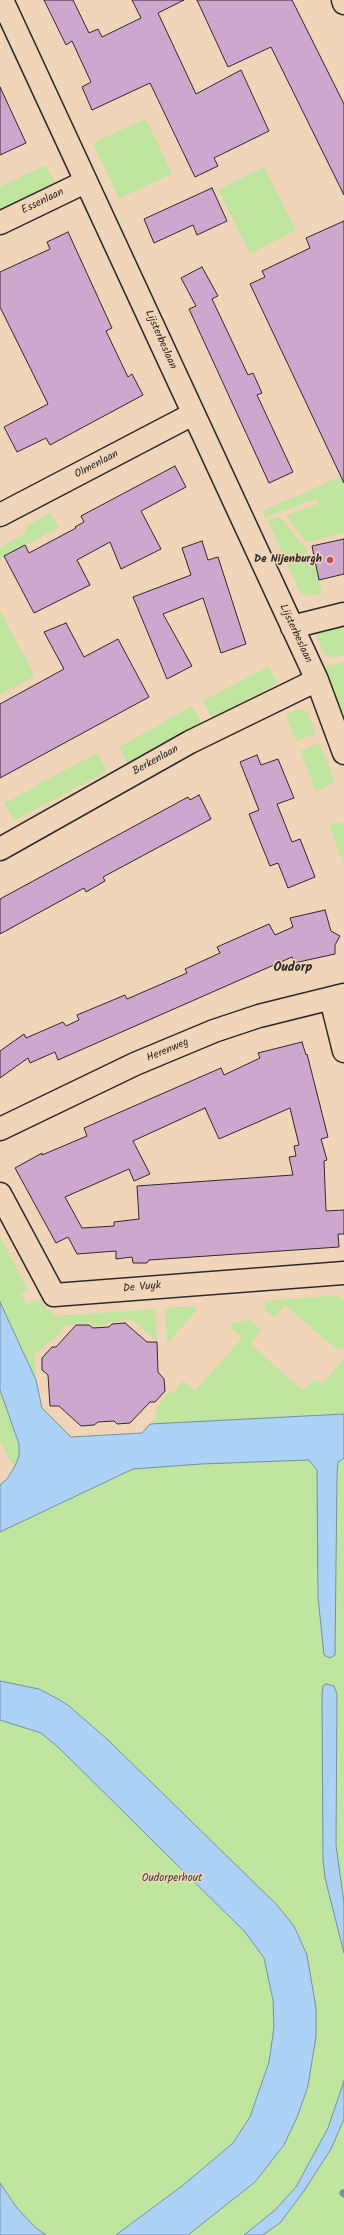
<!DOCTYPE html>
<style>
body{margin:0}
canvas{display:block;background:#f1d5b8}
</style>
<canvas width="344" height="2235"></canvas>
<script>
const c = document.querySelector('canvas').getContext('2d');
c.lineJoin = 'round';
function fill(path, color) {
  c.fillStyle = color;
  c.fill(path, 'evenodd');
}
function toPath(rows) {
  const path = new Path2D();
  for (const r of rows) {
    path.moveTo(r[0], r[1]);
    for (let i = 2; i < r.length; i += 2) path.lineTo(r[i], r[i + 1]);
  }
  return path;
}
function strokePath(path, color, width, dash) {
  c.strokeStyle = color;
  c.lineWidth = width;
  c.lineCap = dash ? 'butt' : 'round';
  c.setLineDash(dash || []);
  c.stroke(path);
}
function write(font, color, halo, rows, align = 'center') {
  c.font = font + ' Kalam,sans-serif';
  c.lineWidth = 3;
  c.setLineDash([]);
  c.textBaseline = 'middle';
  c.strokeStyle = halo;
  c.fillStyle = color;
  for (const [text, x, y, turn = 0] of rows) {
    c.save();
    c.translate(x, y);
    c.rotate((+turn || 0) * Math.PI / 180);
    c.textAlign = isNaN(turn) ? turn : align;
    if (halo) c.strokeText(text, 0, 0);
    c.fillText(text, 0, 0);
    c.restore();
  }
}
fill(toPath([
 [146,119,172,174,119,199,93,143],
 [46,165,55,183,0,210,0,187],
 [264,167,296,230,250,254,218,190],
 [344,475,344,533,306,542,286,515,319,504,316,499,265,517,263,511],
 [50,513,59,527,0,559,0,548,24,534,27,526],
 [280,517,304,547,306,547,309,564,316,563,322,593,307,596,300,593,268,520],
 [0,610,35,676,1,694,0,692],
 [336,622,344,627,344,655,332,658,323,652,314,630],
 [344,662,344,720,323,667],
 [268,666,278,683,212,719,203,701],
 [192,706,202,724,128,765,119,747],
 [300,708,307,711,316,733,296,741,286,715],
 [319,743,335,782,316,791,300,751],
 [97,753,107,771,14,821,4,803],
 [344,821,344,865,329,826],
 [0,1237,24,1282,28,1290,21,1294,27,1304,37,1299,56,1316,155,1309,157,1341,131,1319,111,1322,105,1325,94,1327,88,1322,61,1327,62,1332,35,1354,36,1380,0,1302],
 [339,1295,340,1299,344,1299,344,1348,336,1349,285,1305,274,1317,265,1310,264,1301],
 [195,1306,196,1311,167,1344,165,1308],
 [250,1320,261,1330,251,1344,303,1391,314,1379,322,1384,344,1359,344,1414,150,1424,157,1415,156,1408,169,1391,173,1394,183,1380,195,1391,242,1338,230,1326,234,1322],
 [0,1390,19,1444,19,1456,14,1468,0,1441],
 [344,1439,344,2235,0,2235,0,1524,142,1443]
]), '#c0e59f');
const water = toPath([
 [0,1302,36,1380,42,1408,71,1437,142,1433,150,1424,344,1414,344,1458,338,1462,337,1476,335,1655,330,1658,324,1655,318,1597,317,1470,309,1460,201,1464,133,1469,0,1532,0,1485,7,1479,15,1466,19,1456,19,1444,0,1390,0,1302],
 [0,1681,39,1689,58,1699,69,1706,108,1740,277,1905,294,1926,307,1955,316,2008,316,2036,308,2086,298,2115,284,2145,255,2182,188,2235,116,2235,182,2186,226,2149,233,2143,250,2117,269,2062,274,2027,273,2000,264,1958,245,1932,58,1747,41,1733,0,1720,0,1681],
 [326,1684,334,1686,337,1694,336,1845,344,1903,344,1953,325,1878,323,1860,322,1693,323,1686,326,1684],
 [344,2081,344,2119,331,2149,304,2191,280,2223,263,2235,244,2235,275,2210,296,2187,328,2128,344,2081],
 [0,2183,17,2208,36,2228,46,2235,0,2235,0,2183]
]);
fill(water, '#acd2f6');
strokePath(water, '#788fa5', 1);
strokePath(toPath([
 [343,2193,344,2194]
]), '#788fa5', 7);
const building = toPath([
 [44,0,73,0,89,33,98,29,102,37,141,18,132,0,184,0,158,13,196,94,241,70,269,131,214,158,218,166,195,177,150,83,92,110,82,87,91,82,72,41,66,45,44,0],
 [197,0,292,0,344,104,344,195,271,47,228,67,197,0],
 [0,87,26,143,0,155,0,87],
 [212,188,227,221,197,235,193,225,154,243,144,219,212,188],
 [344,221,344,483,250,284,265,277,262,271,310,248,306,238,344,221],
 [68,232,112,328,106,331,128,377,132,374,143,395,50,445,46,438,17,452,4,427,48,404,0,307,0,272,50,249,47,242,68,232],
 [202,267,218,296,212,299,248,375,253,373,262,393,257,395,293,472,269,483,189,309,196,306,181,278,202,267],
 [175,466,186,487,141,511,161,549,121,569,110,542,77,560,90,585,34,613,4,556,25,545,29,553,76,528,75,527,84,522,81,516,175,466],
 [344,539,344,574,319,580,312,546,344,539],
 [202,541,208,560,218,557,246,644,221,653,203,598,163,614,192,666,167,679,133,597,191,575,182,548,202,541],
 [66,623,84,657,118,639,149,697,0,778,0,704,64,669,44,632,66,623],
 [257,755,261,765,278,759,294,798,277,804,292,842,300,839,315,877,288,888,278,863,270,866,249,814,259,810,240,762,257,755],
 [199,795,211,819,103,877,105,881,86,892,84,888,0,934,0,899,188,797,190,800,199,795],
 [325,910,331,931,340,936,335,945,335,954,294,963,292,957,58,1060,55,1052,30,1063,28,1058,0,1078,0,1051,24,1034,26,1038,63,1022,66,1026,79,1020,77,1015,125,995,127,999,187,973,185,969,220,953,217,947,269,924,275,935,293,927,290,918,325,910],
 [302,1042,306,1055,307,1054,328,1137,321,1139,327,1160,324,1161,326,1211,344,1210,344,1234,338,1234,339,1247,149,1260,147,1263,133,1263,132,1257,116,1259,116,1251,77,1254,68,1237,56,1243,15,1168,42,1153,42,1155,87,1136,84,1128,182,1085,221,1068,224,1075,260,1058,258,1053,302,1042],
 [205,1108,219,1139,290,1108,299,1145,294,1146,296,1156,289,1157,293,1175,137,1186,139,1219,114,1222,114,1226,82,1228,65,1197,129,1169,134,1181,150,1174,133,1141,205,1108],
 [125,1323,147,1342,157,1342,158,1372,164,1379,165,1391,155,1402,150,1402,130,1423,117,1424,114,1421,98,1422,94,1425,81,1426,59,1406,50,1406,48,1375,42,1370,42,1358,52,1347,56,1347,76,1325,89,1325,93,1328,109,1327,112,1324,125,1323]
]);
fill(building, '#cda7ce');
strokePath(building, '#2b2b2b', 1);
const minor = toPath([
 [2,0,317,680,344,753],
 [343,0,344,3],
 [0,223,85,182],
 [0,515,193,414],
 [292,627,344,614],
 [0,849,190,742,317,680],
 [331,999,344,1051],
 [0,1129,135,1064,214,1031,259,1016,344,995],
 [0,1194,54,1295,344,1273]
]);
strokePath(minor, '#2b2b2b', 25);
strokePath(minor, '#f1d5b8', 22);
for (const [x, y, r, color] of [
 [330,560,4,"#d1495b"]
]) {
  const dot = new Path2D();
  dot.arc(x, y, r, 0, 2 * Math.PI);
  c.fillStyle = color;
  c.fill(dot);
  strokePath(dot, '#f1d5b8', 1.5);
}
write('11px', '#2b2b2b', '#f1d5b8', [
 ["Essenlaan",43,202,-26],
 ["Lijsterbeslaan",160,340,66],
 ["Olmenlaan",97,465,-28],
 ["Lijsterbeslaan",295,634,65],
 ["Berkenlaan",156,761,-29],
 ["Herenweg",168,1051,-23],
 ["De Vuyk",142,1288,-5]
]);
write('bold 11px', '#2b2b2b', '#f1d5b8', [
 ["De Nijenburgh",322,560]
], 'right');
write('11px', '#41473c', '#f1d5b8', [
 ["Oudorperhout",172,1879]
]);
write('bold 13px', '#2b2b2b', '#f1d5b8', [
 ["Oudorp",293,969]
]);
</script>
